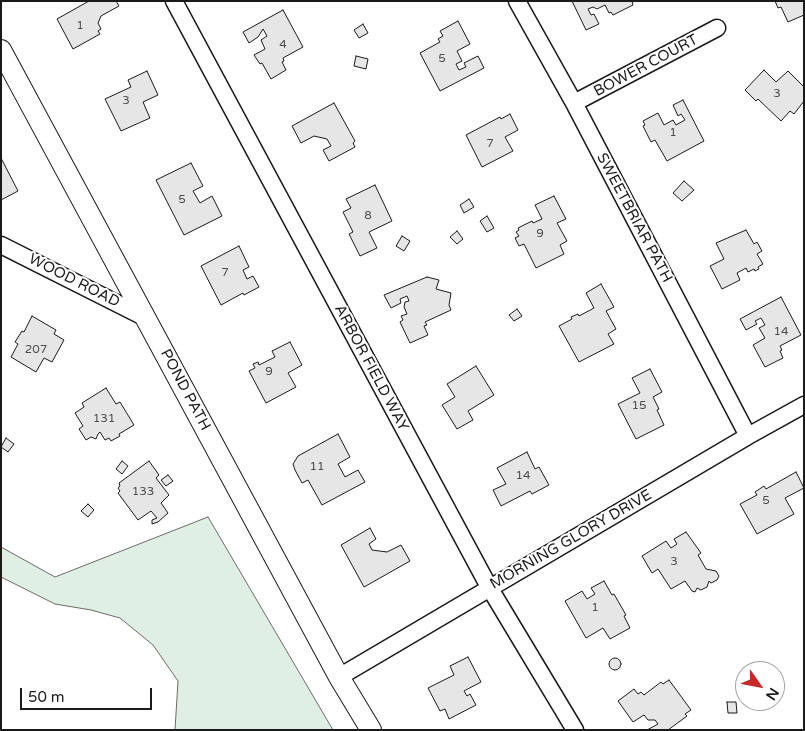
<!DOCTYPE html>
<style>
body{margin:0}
#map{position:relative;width:805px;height:731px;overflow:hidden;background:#fff;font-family:"Varela Round",sans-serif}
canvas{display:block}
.frame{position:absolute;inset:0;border:2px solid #1a1a1a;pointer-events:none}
.north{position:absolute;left:735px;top:661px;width:50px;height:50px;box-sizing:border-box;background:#fff;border:1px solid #a3a3a3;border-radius:50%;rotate:123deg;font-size:14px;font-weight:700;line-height:20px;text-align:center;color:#1a1a1a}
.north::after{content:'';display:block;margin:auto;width:18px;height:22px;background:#c62828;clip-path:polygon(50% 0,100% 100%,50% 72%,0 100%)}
.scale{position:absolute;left:20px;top:688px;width:132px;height:22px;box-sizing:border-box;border:2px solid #1a1a1a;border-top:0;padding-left:6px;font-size:15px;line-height:18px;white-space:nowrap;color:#1a1a1a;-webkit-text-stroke:4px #fff;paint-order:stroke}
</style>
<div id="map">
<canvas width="805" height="731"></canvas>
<div class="frame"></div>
<div class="north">N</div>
<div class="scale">50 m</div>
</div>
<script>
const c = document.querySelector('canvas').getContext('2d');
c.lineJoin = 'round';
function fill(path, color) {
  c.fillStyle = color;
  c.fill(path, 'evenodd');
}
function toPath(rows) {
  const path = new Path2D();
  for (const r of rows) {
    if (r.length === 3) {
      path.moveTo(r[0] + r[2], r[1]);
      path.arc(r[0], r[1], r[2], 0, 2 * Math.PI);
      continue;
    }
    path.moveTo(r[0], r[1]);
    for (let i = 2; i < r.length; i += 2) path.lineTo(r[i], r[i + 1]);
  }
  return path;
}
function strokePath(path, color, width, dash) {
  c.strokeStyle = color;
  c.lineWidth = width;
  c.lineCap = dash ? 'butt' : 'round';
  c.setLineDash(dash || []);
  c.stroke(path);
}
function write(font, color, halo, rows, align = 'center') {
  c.font = font + ' "Varela Round",sans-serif';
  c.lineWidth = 4;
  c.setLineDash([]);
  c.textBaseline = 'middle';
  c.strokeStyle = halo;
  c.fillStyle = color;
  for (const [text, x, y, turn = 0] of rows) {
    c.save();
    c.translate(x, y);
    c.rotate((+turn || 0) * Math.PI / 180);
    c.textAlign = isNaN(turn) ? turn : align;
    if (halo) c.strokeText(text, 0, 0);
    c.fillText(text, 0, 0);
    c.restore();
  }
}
const green = toPath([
 [208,517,333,730,175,730,178,681,153,645,120,618,91,610,55,604,1,577,1,547,55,577,208,517]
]);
fill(green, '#e0efe3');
strokePath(green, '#6a6a6a', 1);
const building = toPath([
 [89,1,116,1,119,6,101,16,98,23,101,29,98,31,100,34,73,49,57,19,89,1],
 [572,1,632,1,633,5,613,15,611,12,609,13,605,5,597,9,593,7,588,9,591,15,594,14,599,24,586,30,572,1],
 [775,1,804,1,804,15,788,22,781,7,778,8,775,1],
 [283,10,303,47,283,58,284,61,282,62,286,70,271,79,262,63,260,64,254,55,265,49,261,40,267,36,263,29,258,37,249,43,243,32,283,10],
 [458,21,470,44,457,51,462,61,456,64,459,70,466,67,464,63,478,56,484,68,440,91,420,53,440,42,438,39,443,36,440,31,458,21],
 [363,24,368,33,359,38,354,30,363,24],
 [356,56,368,59,366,69,354,66,356,56],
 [764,70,776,82,788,71,804,87,804,101,794,114,790,111,781,121,758,99,756,101,745,90,764,70],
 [147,71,158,95,143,102,150,118,121,131,105,99,131,87,128,80,147,71],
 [683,100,704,141,667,161,655,140,651,142,643,126,645,125,643,121,658,113,664,125,673,120,676,125,685,120,681,114,678,116,673,105,683,100],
 [334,103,355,141,353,143,355,147,329,161,323,150,331,146,327,139,314,136,301,143,292,126,334,103],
 [510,114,518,130,505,137,513,151,482,167,466,135,500,117,501,119,510,114],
 [1,158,18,191,1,200,1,158],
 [191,163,203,186,193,191,200,203,212,196,222,216,184,235,156,180,191,163],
 [684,181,694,190,682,201,673,193,684,181],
 [375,185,392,221,369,232,377,248,360,256,349,234,353,232,343,212,351,208,346,199,375,185],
 [554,196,566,219,557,223,567,241,560,245,564,254,536,268,524,244,519,246,515,238,519,236,516,232,519,230,518,228,532,221,533,223,542,219,535,205,554,196],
 [469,199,474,207,464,213,460,205,469,199],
 [487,216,494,228,487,232,480,221,487,216],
 [746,230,754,244,757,242,762,251,757,254,763,264,758,267,759,269,755,271,754,269,748,272,746,268,737,273,740,280,722,289,710,266,724,259,716,243,746,230],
 [457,231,463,239,457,244,450,237,457,231],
 [402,236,410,241,404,251,396,246,402,236],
 [239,246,249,267,243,270,247,279,253,276,259,287,244,295,243,293,221,305,201,266,239,246],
 [427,277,439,280,436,289,451,293,449,305,451,310,425,322,427,325,424,326,428,335,410,343,400,322,403,320,401,316,407,314,404,307,405,302,409,301,407,296,400,299,401,303,391,308,384,295,427,277],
 [601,284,614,307,606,311,616,329,608,334,614,344,579,362,559,326,572,319,571,317,578,314,579,316,594,308,586,293,601,284],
 [781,297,801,335,780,346,782,350,780,351,783,358,765,367,753,345,765,338,759,328,765,325,761,318,755,321,757,324,746,330,740,319,781,297],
 [517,309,522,316,514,321,509,315,517,309],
 [32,316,56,330,54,334,64,340,52,362,44,358,36,372,11,357,18,344,15,342,22,331,24,332,32,316],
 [290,342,302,365,288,373,296,387,266,403,249,371,255,368,253,364,258,362,259,365,275,357,272,351,290,342],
 [476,366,494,395,468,411,473,420,457,429,442,405,455,397,447,384,476,366],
 [650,369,662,392,653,397,659,409,657,410,664,425,636,439,618,404,640,393,632,378,650,369],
 [106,388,116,404,120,402,134,425,119,434,120,436,111,441,109,438,105,440,100,432,98,434,96,439,91,437,86,440,79,429,83,426,75,413,84,407,82,403,106,388],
 [338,434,350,457,338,464,345,477,358,470,365,482,322,505,308,480,302,483,295,470,293,464,298,456,338,434],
 [6,438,14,444,8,452,1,447,6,438],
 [527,452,535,469,539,467,549,485,532,494,530,491,501,506,493,490,506,484,497,468,527,452],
 [122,461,128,466,122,474,116,469,122,461],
 [149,461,159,475,156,478,169,495,161,503,168,513,158,522,152,524,152,520,157,518,151,511,138,520,118,493,120,491,118,488,120,486,119,483,149,461],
 [796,472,804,488,785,498,794,514,757,534,740,504,757,495,755,492,764,486,766,489,796,472],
 [168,475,173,481,166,486,161,480,168,475],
 [88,504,94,510,88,517,81,511,88,504],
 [370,528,376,539,369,544,372,550,387,552,401,545,410,561,364,587,341,545,370,528],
 [686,532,701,553,698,555,706,569,716,571,719,576,717,580,711,583,709,581,707,587,701,590,697,588,695,592,692,591,685,581,671,589,658,569,652,573,642,556,666,541,671,548,677,544,674,539,686,532],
 [604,581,612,595,614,594,626,615,624,616,630,628,610,639,603,628,586,638,565,601,582,591,587,599,595,594,591,588,604,581],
 [468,657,481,682,464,691,467,696,470,694,476,705,449,719,445,709,440,711,428,688,454,675,450,666,468,657],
 [615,664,6],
 [669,680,691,710,685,714,687,716,668,730,647,730,658,724,655,720,648,720,644,715,633,722,618,701,634,689,638,694,641,692,644,695,661,682,663,684,669,680],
 [727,702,736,702,737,713,728,713,727,702]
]);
fill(building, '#e6e6e6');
strokePath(building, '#1a1a1a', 1);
const minor = toPath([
 [174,1,489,587,575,730],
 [517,1,574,103,748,436],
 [574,103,717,28],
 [1,245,146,318],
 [339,677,748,436,804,405]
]);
const tertiary = toPath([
 [1,50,339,677,371,730]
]);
strokePath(minor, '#1a1a1a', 19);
strokePath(tertiary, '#1a1a1a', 22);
strokePath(minor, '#fff', 16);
strokePath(tertiary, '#fff', 20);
write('12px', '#4d4d4d', null, [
 ["1",80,26],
 ["4",283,45],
 ["5",442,59],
 ["3",777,94],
 ["3",126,101],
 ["1",673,133],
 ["7",490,144],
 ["5",182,200],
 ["8",368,216],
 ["9",540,234],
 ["7",225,273],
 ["14",781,332],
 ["207",36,350],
 ["9",269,372],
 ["15",639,406],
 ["131",104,419],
 ["11",317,467],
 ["14",523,476],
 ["133",143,492],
 ["5",766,501],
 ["3",674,562],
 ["1",595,608]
]);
write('15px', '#1a1a1a', '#fff', [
 ["BOWER COURT",646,66,-28],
 ["SWEETBRIAR PATH",634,218,62],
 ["WOOD ROAD",74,281,27],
 ["ARBOR FIELD WAY",371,368,62],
 ["POND PATH",185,390,62],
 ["MORNING GLORY DRIVE",571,540,-30]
]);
</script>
